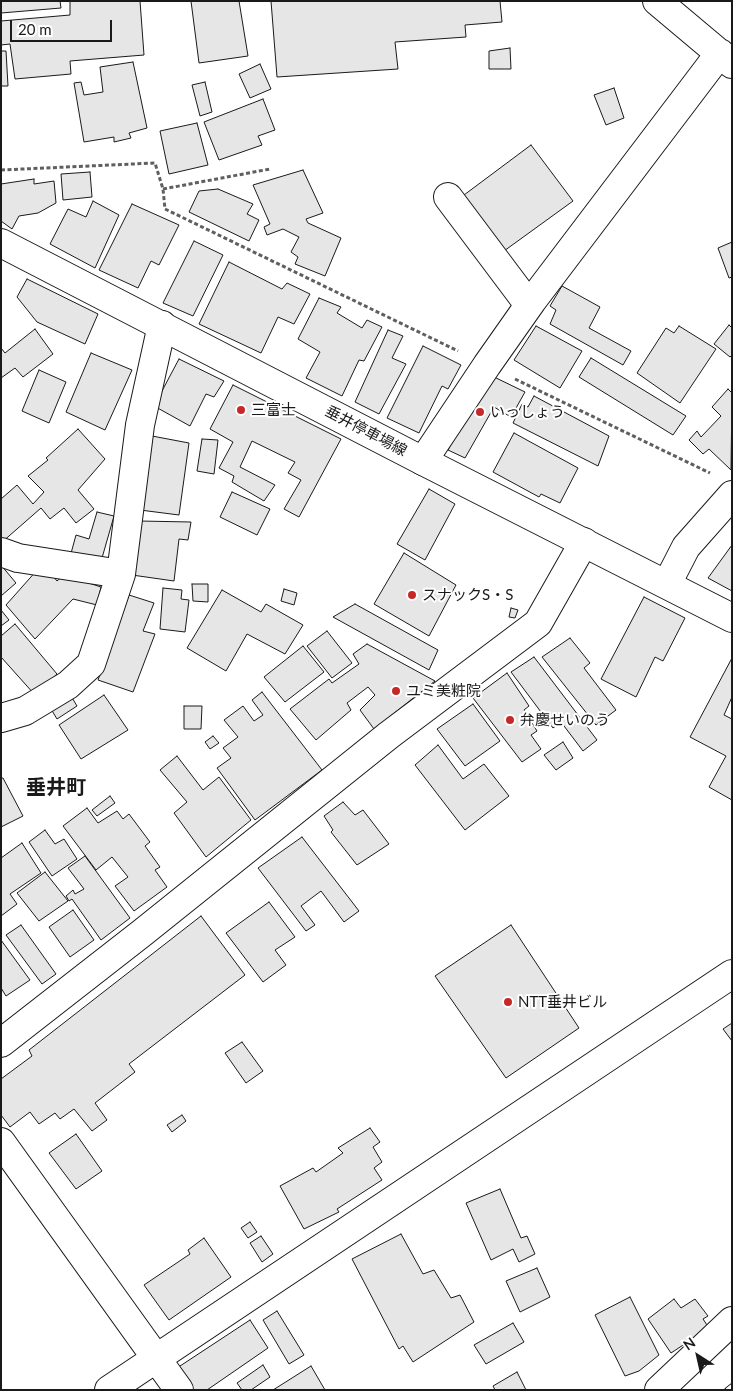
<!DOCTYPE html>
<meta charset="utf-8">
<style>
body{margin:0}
#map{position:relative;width:733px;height:1391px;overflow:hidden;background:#fff;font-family:Lato,sans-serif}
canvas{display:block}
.frame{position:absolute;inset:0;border:2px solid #1a1a1a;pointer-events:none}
.north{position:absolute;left:673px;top:1331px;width:50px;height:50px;-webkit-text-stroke:4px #fff;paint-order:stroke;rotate:325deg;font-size:14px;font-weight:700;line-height:20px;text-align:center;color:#1a1a1a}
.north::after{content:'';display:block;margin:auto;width:18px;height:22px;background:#1a1a1a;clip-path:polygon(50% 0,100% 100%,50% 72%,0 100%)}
.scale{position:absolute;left:10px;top:20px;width:102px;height:22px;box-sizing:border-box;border:2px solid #1a1a1a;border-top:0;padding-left:6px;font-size:15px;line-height:18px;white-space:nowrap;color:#1a1a1a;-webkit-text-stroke:4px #fff;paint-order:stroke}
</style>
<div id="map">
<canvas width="733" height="1391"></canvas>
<div class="frame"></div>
<div class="north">N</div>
<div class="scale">20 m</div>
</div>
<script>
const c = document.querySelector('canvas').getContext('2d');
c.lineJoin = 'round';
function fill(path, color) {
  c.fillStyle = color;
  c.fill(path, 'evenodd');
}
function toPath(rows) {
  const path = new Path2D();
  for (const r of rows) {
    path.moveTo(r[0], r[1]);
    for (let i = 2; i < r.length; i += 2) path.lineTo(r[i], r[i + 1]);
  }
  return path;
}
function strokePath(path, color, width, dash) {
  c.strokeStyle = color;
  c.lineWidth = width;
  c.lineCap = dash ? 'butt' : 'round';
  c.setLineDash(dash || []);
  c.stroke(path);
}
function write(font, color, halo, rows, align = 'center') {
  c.font = font + ' Lato,"Noto Sans JP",sans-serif';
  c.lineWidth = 4;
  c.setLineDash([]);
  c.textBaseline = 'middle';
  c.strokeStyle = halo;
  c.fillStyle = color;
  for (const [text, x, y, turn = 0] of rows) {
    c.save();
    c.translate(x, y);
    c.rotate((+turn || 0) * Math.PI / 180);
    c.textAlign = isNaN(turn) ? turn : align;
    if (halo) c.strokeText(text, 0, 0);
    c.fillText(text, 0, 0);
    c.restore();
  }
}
const building = toPath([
 [1,1,60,1,61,8,1,13,1,1],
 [70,1,140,1,144,55,70,61,71,74,15,79,10,44,1,45,1,21,70,15,70,1],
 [191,1,239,1,248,56,199,63,191,1],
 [271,1,500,1,502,22,465,25,466,37,395,42,398,69,277,77,271,1],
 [510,48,511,69,489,69,489,51,510,48],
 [1,51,6,51,8,86,1,86,1,51],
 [133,62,147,128,129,133,131,138,114,142,114,137,84,142,74,83,81,82,84,95,103,92,100,67,133,62],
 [260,64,271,89,250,98,239,74,260,64],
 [205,82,212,112,200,116,192,85,205,82],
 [614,88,624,118,606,125,594,95,614,88],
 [263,99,275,130,258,136,262,145,219,160,204,122,263,99],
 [197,123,208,165,169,174,160,131,197,123],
 [531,145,573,201,504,251,464,195,531,145],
 [303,170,323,213,306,219,308,223,341,238,325,276,295,264,298,257,291,252,299,237,283,229,267,235,264,227,270,224,253,185,303,170],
 [90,172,92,197,63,200,61,174,90,172],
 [34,179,34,184,54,181,56,203,38,213,19,216,12,229,1,221,1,184,34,179],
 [218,189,253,204,247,214,259,220,249,241,189,212,199,191,218,189],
 [93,201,119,215,95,268,50,244,68,209,86,217,93,201],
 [132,204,179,225,159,265,151,261,138,288,99,270,132,204],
 [194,241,223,255,193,316,163,303,194,241],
 [732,242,732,277,729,278,718,248,732,242],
 [229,262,282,289,287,283,310,294,294,324,278,317,261,353,199,324,229,262],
 [27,279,98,314,85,344,37,322,17,297,27,279],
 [562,286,600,307,589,328,631,351,623,365,550,324,556,310,550,306,562,286],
 [319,298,341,307,337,313,362,328,367,320,382,327,364,361,359,360,342,396,306,378,320,352,298,339,319,298],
 [729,325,732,328,732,355,730,357,714,344,729,325],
 [536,326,582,351,560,388,514,360,536,326],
 [679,326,716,349,680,403,637,373,666,328,674,333,679,326],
 [35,329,53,354,23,377,15,368,1,378,1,348,5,353,35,329],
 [388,330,403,336,392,358,406,364,379,414,355,402,388,330],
 [423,346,461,365,448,389,442,386,419,433,387,418,423,346],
 [91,353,132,370,105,430,66,412,91,353],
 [591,358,686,416,673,435,579,377,591,358],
 [179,359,224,381,214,397,206,394,190,426,154,406,179,359],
 [39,370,66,382,49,423,22,411,39,370],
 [490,375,525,392,511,417,494,407,465,458,448,450,490,375],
 [233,385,341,439,299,517,284,509,301,480,288,473,295,462,252,441,240,467,275,485,264,501,232,482,234,476,219,468,233,442,210,429,233,385],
 [728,389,732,393,731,470,709,449,703,454,689,440,697,431,701,437,721,416,712,407,728,389],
 [534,396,609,436,598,466,513,423,522,404,528,407,534,396],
 [78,429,105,459,78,490,94,509,76,523,64,508,50,519,41,508,1,543,1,499,17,485,33,504,44,492,28,476,48,460,46,458,78,429],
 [514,433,578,468,560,503,541,494,539,497,493,472,514,433],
 [152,436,189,443,179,515,140,510,152,436],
 [202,439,218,440,214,474,197,471,202,439],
 [429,489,455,504,425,560,397,544,429,489],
 [232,492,270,509,257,535,220,517,232,492],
 [97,512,114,516,100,565,70,557,76,535,89,539,97,512],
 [139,521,191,522,188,540,179,539,174,581,132,575,139,521],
 [732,545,732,591,708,578,732,545],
 [404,553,456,585,429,636,374,604,404,553],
 [1,565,16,583,1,596,1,565],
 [38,569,43,576,49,571,57,581,64,575,101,587,97,605,73,599,35,639,6,605,38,569],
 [192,584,208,584,208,602,193,601,192,584],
 [163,588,182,590,181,599,189,600,185,632,160,629,163,588],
 [284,589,297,593,294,605,281,601,284,589],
 [222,590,261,612,266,604,303,625,285,654,247,634,226,671,187,648,222,590],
 [129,595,154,603,143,631,155,634,133,692,98,680,129,595],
 [644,597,685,618,663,661,655,657,636,697,601,679,644,597],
 [355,604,438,650,429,670,333,617,355,604],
 [511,608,518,610,515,618,509,617,511,608],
 [1,610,9,620,1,626,1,610],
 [15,624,57,674,35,695,1,657,1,636,15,624],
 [327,631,352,663,332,678,307,646,327,631],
 [570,638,590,663,584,668,616,710,596,725,542,657,570,638],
 [367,644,435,681,374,729,360,710,375,695,368,687,347,703,351,710,316,740,290,709,329,679,332,683,359,664,353,654,367,644],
 [303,646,324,672,285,702,264,677,303,646],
 [534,657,597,740,583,751,561,722,553,728,511,672,534,657],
 [732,658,732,697,724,715,732,719,732,800,709,787,726,756,690,737,732,658],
 [507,673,529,706,524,710,537,731,531,735,541,749,522,762,473,698,507,673],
 [262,692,322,770,255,820,217,768,231,758,223,748,238,737,224,720,243,706,254,721,263,715,252,700,262,692],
 [104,695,128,730,81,759,59,725,104,695],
 [71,696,77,706,57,719,51,709,71,696],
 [473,704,500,741,465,766,437,729,473,704],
 [184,706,202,706,201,729,184,729,184,706],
 [213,736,219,743,210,749,205,742,213,736],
 [563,742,573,758,556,770,544,755,563,742],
 [438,745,463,779,484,764,509,796,465,830,415,765,438,745],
 [177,756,203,790,219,777,251,820,206,857,174,813,187,802,160,770,177,756],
 [1,778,3,778,23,816,1,827,1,778],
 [110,796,115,803,97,816,92,810,110,796],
 [343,802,355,815,363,810,389,844,357,865,331,832,333,830,324,816,343,802],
 [87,808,98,823,117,811,123,819,129,814,150,842,145,846,160,867,155,870,167,887,134,911,115,886,128,877,112,857,96,870,63,826,87,808],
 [45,830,55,844,64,839,77,859,52,876,29,842,45,830],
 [302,837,359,911,344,922,321,891,301,906,315,925,306,931,258,868,302,837],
 [22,843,41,873,10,894,17,904,1,916,1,858,22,843],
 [85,856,130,918,101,940,72,899,69,901,66,896,73,890,75,894,84,889,68,868,85,856],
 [45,872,68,901,39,921,17,893,45,872],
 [269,902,295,937,275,950,286,965,263,982,226,933,269,902],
 [73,910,94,940,70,957,49,927,73,910],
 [201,916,245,975,129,1064,135,1072,95,1103,107,1120,92,1131,74,1109,60,1119,55,1113,39,1124,30,1112,10,1127,1,1115,1,1079,32,1056,29,1050,201,916],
 [21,925,56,974,42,984,6,935,21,925],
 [511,925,579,1028,506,1078,435,976,511,925],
 [1,940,30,980,6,996,1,988,1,940],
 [732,1023,732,1041,723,1029,732,1023],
 [242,1042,263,1071,246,1083,225,1053,242,1042],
 [182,1115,186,1121,172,1132,167,1125,182,1115],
 [370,1128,380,1142,373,1147,382,1162,374,1168,382,1180,337,1209,339,1212,304,1229,280,1186,313,1168,316,1172,343,1153,338,1148,370,1128],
 [76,1134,102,1171,76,1189,49,1153,76,1134],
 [500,1189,521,1238,527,1236,535,1254,519,1262,513,1249,491,1260,466,1203,500,1189],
 [250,1222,257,1232,248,1238,241,1228,250,1222],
 [401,1234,423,1274,434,1270,451,1298,460,1295,474,1322,413,1362,403,1346,399,1349,352,1259,401,1234],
 [261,1236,273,1254,262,1262,250,1243,261,1236],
 [204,1238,231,1277,169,1320,144,1285,190,1254,188,1250,204,1238],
 [537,1268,550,1297,520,1312,506,1281,537,1268],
 [630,1297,659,1355,639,1371,625,1376,595,1315,630,1297],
 [674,1299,681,1308,695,1299,708,1316,703,1319,709,1328,671,1353,648,1319,674,1299],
 [277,1311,304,1355,289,1364,263,1320,277,1311],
 [250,1320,268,1348,207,1390,192,1390,177,1368,250,1320],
 [513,1323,524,1342,486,1364,474,1345,513,1323],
 [263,1365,270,1377,251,1390,242,1390,237,1383,263,1365],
 [311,1366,325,1390,273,1390,311,1366],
 [517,1372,526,1390,495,1390,493,1386,517,1372]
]);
fill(building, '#e6e6e6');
strokePath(building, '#1a1a1a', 1);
const minor = toPath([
 [657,1,732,64],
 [448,197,529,305],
 [423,461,487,365,532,301,720,53],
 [1,552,18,558,121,574],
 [667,584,686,547,732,495],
 [1,718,25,711,68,685,91,664,121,574,140,425,162,325],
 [1,1043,142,933,389,735,538,623,584,542],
 [1,1142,179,1390],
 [109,1390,732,974],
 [659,1390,732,1321]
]);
const major = toPath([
 [1,243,423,461,732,618]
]);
strokePath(minor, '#1a1a1a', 30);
strokePath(major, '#1a1a1a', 30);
strokePath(toPath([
 [1,170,155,163,163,189,165,209,458,351],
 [163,189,270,169],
 [515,379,710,473]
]), '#5f5f5f', 3, [4, 2.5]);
strokePath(minor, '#fff', 28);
strokePath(major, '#fff', 28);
const rail = toPath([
 [727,1390,732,1386]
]);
strokePath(rail, '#1a1a1a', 5.5);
strokePath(rail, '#fff', 4, [11]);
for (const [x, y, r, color] of [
 [241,410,5,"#c62828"],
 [480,412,5,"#c62828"],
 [412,595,5,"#c62828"],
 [396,691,5,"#c62828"],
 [510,720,5,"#c62828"],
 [508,1002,5,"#c62828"]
]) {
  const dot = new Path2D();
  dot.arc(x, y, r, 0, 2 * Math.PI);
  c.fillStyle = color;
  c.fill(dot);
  strokePath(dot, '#fff', 2);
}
write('15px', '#1a1a1a', '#fff', [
 ["三富士",251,410],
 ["いっしょう",490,412],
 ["スナックS・S",422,595],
 ["ユミ美粧院",406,691],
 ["弁慶せいのう",520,720],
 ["NTT垂井ビル",518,1002]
], 'left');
write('15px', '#1a1a1a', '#fff', [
 ["垂井停車場線",366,431,28]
]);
write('bold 20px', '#1a1a1a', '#fff', [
 ["垂井町",56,788]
]);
</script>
